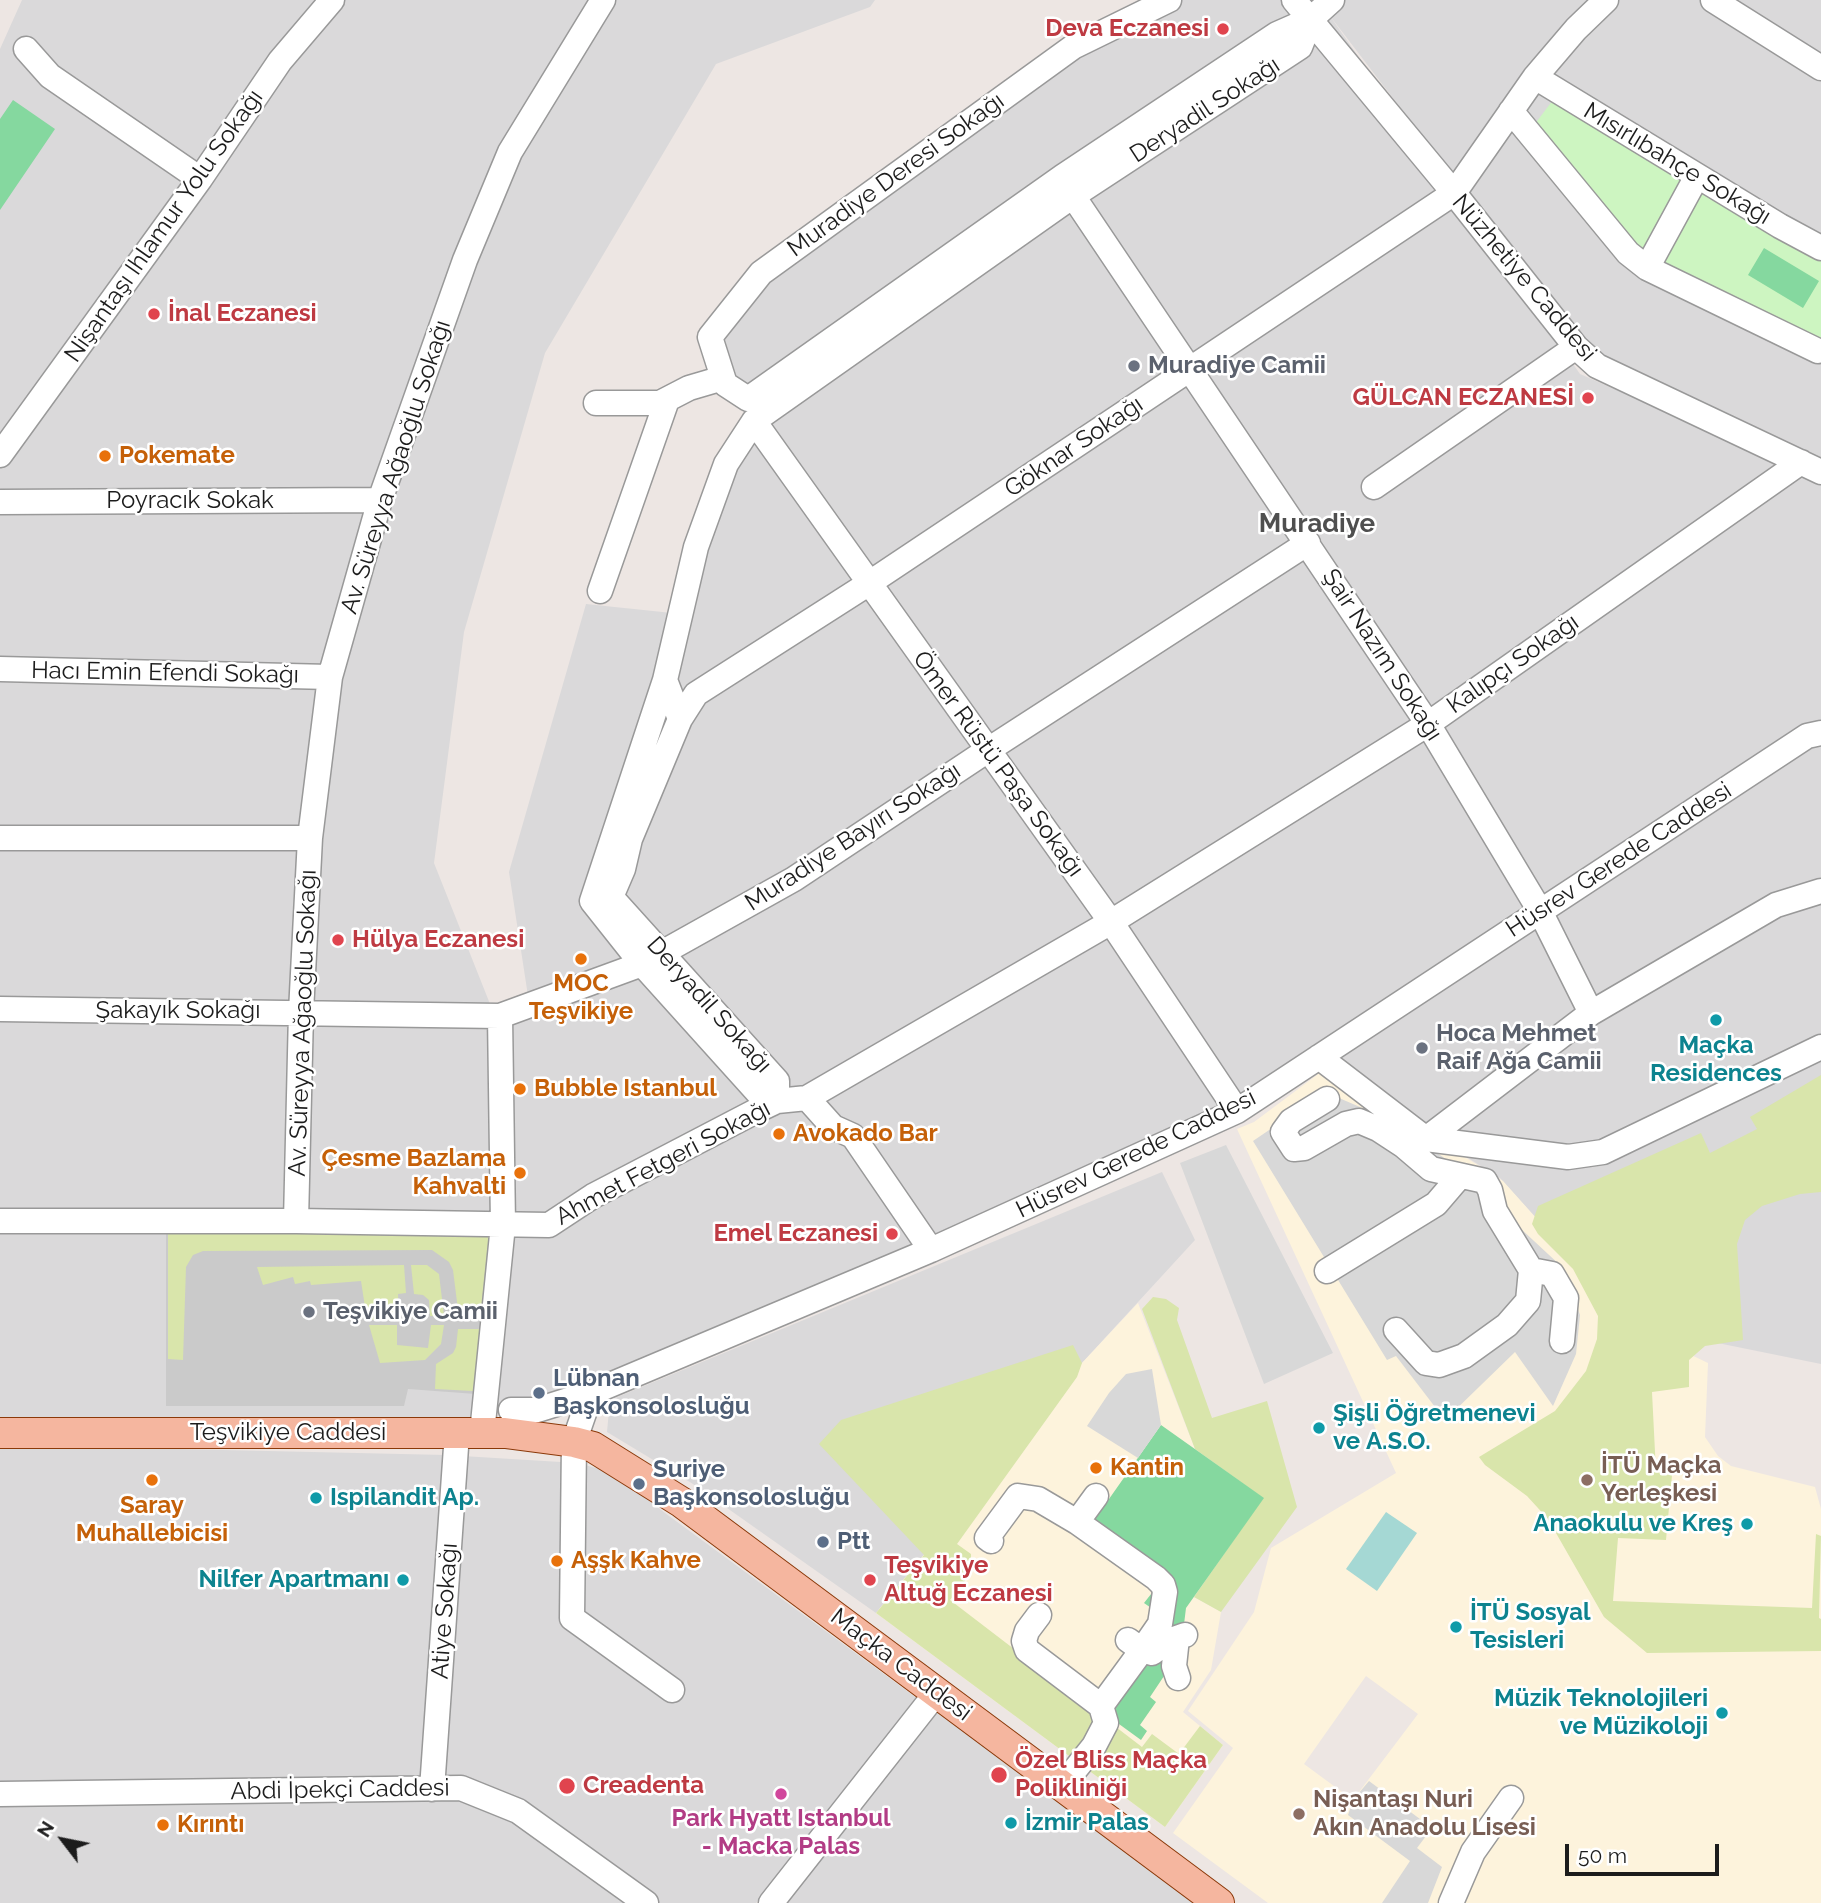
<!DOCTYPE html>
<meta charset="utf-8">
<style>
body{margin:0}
#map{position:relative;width:1821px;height:1903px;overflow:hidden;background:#ede6e3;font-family:Raleway,sans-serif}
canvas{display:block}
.north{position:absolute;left:28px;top:1805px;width:70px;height:70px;-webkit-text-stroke:5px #fff;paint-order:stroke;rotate:302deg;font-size:19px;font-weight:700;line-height:28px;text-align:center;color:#1c1c1c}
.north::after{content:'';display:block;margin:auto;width:24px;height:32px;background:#1c1c1c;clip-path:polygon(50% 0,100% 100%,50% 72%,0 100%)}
.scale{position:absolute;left:1565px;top:1844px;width:154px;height:32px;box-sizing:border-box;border:4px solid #1c1c1c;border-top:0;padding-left:9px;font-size:21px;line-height:24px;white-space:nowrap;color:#1c1c1c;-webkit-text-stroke:5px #fff;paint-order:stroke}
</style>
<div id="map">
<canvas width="1821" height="1903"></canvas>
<div class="north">N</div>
<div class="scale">50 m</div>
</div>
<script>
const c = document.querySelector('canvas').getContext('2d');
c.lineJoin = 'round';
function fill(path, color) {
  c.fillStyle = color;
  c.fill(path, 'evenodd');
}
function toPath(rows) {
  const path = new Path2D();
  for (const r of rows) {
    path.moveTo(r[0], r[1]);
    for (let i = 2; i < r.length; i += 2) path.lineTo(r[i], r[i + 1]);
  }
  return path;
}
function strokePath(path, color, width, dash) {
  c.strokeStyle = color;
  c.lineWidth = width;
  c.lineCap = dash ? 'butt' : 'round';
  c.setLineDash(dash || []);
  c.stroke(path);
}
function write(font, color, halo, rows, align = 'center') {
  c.font = font + ' Raleway,sans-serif';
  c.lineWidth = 5;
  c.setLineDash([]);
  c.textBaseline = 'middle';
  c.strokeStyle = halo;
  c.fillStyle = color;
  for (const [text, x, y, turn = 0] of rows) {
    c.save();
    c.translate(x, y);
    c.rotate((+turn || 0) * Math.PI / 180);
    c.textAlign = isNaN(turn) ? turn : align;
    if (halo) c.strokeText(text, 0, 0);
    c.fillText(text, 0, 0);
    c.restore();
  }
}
fill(toPath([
 [22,0,875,0,870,7,716,64,545,353,464,632,434,863,494,1014,499,1228,481,1434,0,1432,0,49],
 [1152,0,1821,0,1821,465,1592,358,1330,16,1580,374,1821,479,1821,731,1238,1109,536,1409,484,1413,501,1023,528,996,509,872,586,604,672,613,750,418,747,395,721,385,712,338,763,273],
 [1821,735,1821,1364,1629,1325,1500,1178,1326,1069,1317,1059],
 [1162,1172,1195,1240,1082,1363,876,1613,693,1484,607,1432,610,1400],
 [0,1445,446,1455,577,1463,615,1473,665,1513,918,1699,756,1903,0,1903],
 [940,1700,1200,1903,776,1903]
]), '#dad9da');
fill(toPath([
 [1325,1069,1503,1181,1635,1328,1708,1363,1705,1437,1718,1456,1731,1466,1815,1487,1821,1509,1821,1903,1268,1903,1173,1833,1233,1748,1188,1711,1254,1612,1271,1548,1396,1473,1237,1129,1254,1122],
 [1366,1676,1418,1714,1353,1800,1304,1764],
 [1138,1303,1195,1449,1264,1498,1194,1597,1221,1612,1211,1670,1183,1712,1223,1745,1165,1827,876,1613,1082,1363]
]), '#fdf3dc');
fill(toPath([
 [166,1229,491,1232,476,1394,408,1389,404,1406,166,1406]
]), '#cacaca');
fill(toPath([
 [1821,1075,1821,1192,1800,1194,1762,1206,1745,1220,1737,1244,1743,1340,1705,1346,1689,1360,1689,1387,1652,1392,1656,1472,1672,1475,1666,1540,1618,1538,1613,1601,1812,1608,1816,1534,1821,1536,1819,1618,1821,1619,1821,1651,1647,1653,1604,1617,1548,1519,1527,1496,1485,1465,1479,1457,1555,1411,1586,1371,1597,1339,1598,1316,1573,1269,1538,1234,1532,1224,1538,1206,1701,1133,1710,1153,1757,1129,1750,1117],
 [168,1230,489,1234,481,1310,458,1310,453,1270,449,1262,432,1250,203,1251,193,1255,186,1267,183,1360,168,1359],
 [404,1265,406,1293,398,1294,399,1319,367,1320,361,1281,311,1285,310,1281,295,1284,293,1277,263,1285,257,1267],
 [411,1265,427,1265,439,1274,444,1316,430,1316,429,1300,423,1295,414,1294],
 [1153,1297,1166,1299,1179,1308,1177,1320,1212,1418,1267,1401,1297,1507,1221,1612,1194,1597,1263,1498,1195,1449,1142,1309],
 [369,1325,397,1325,397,1345,428,1348,431,1325,444,1325,441,1344,425,1360,380,1363],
 [458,1329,480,1329,473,1391,435,1389,436,1364,453,1353,456,1347],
 [1073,1345,1082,1363,1077,1377,957,1544,971,1554,971,1573,950,1600,1142,1747,1152,1734,1179,1754,1200,1726,1223,1745,1165,1827,876,1613,924,1555,819,1444,841,1420]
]), '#d9e5ab');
fill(toPath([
 [1553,100,1684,181,1646,251,1634,250,1531,129],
 [1701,188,1821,261,1821,344,1661,267]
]), '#cdf5c1');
fill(toPath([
 [13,100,55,129,0,210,0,119],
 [1764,248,1819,281,1803,308,1748,275],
 [1161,1425,1264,1498,1186,1608,1178,1673,1170,1667,1150,1697,1156,1702,1140,1725,1147,1731,1141,1740,1108,1716,1167,1619,1144,1603,1155,1589,1083,1536]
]), '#85d89f');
fill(toPath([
 [1325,1092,1388,1119,1463,1171,1506,1215,1562,1267,1580,1315,1576,1354,1553,1406,1515,1352,1445,1420,1396,1356,1387,1360,1253,1141],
 [1226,1145,1333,1353,1264,1384,1180,1163],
 [1152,1369,1161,1425,1138,1458,1087,1426,1109,1393,1126,1374],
 [1369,1781,1432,1828,1417,1848,1442,1867,1428,1903,1382,1903,1410,1861,1348,1815,1353,1800]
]), '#d8d8d8');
fill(toPath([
 [1386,1512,1417,1533,1377,1591,1346,1569]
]), '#a5d8d4');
const minor = toPath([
 [1169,0,1073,47,761,273,710,337,725,384,748,399,1062,177,1277,34,1311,19,1332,0],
 [1294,0,1454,193,1576,347,1597,366,1821,472],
 [1713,0,1821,68],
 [26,49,50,76,200,179],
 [1535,77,1780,226,1821,248],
 [1511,111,1628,253,1647,268,1818,351],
 [1073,196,1428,724,1540,911,1591,1013],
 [1647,268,1697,176],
 [596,403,660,403,689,388,723,378],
 [754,421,1111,922,1237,1111],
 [0,455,200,179,280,61,332,0],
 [1374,487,1576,347],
 [0,502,380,500],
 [600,591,667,400],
 [0,669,330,677],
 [665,680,680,719,630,839,623,869,611,897,777,1081,777,1101,760,1095,642,964,592,901,665,680,696,547,726,464,754,421,1073,196,1300,47,1311,19],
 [680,719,696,694,868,584,1454,193,1535,77,1576,29,1606,0],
 [0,838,310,838],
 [0,1009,500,1016,642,964,794,879,988,750,1308,543],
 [1319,1057,1426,1139,1568,1157,1603,1152,1821,1047],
 [807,1098,833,1127,853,1136,931,1250],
 [1327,1099,1291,1121,1283,1132,1294,1149,1304,1148,1346,1124,1359,1121,1378,1129,1404,1146,1431,1169,1485,1181,1490,1190,1495,1211,1531,1270,1528,1301,1507,1325,1464,1356,1439,1365,1426,1363,1396,1330],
 [1426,1139,1591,1013,1776,905,1821,891],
 [0,1221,296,1221,549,1225,593,1196,758,1110,777,1101,807,1098,1111,922,1428,724,1801,462],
 [296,1221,301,1012,310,838,330,677,380,500,465,260,510,152,603,0],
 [1531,1270,1552,1274,1566,1298,1562,1341],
 [1327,1271,1436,1204,1460,1176],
 [511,1410,537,1410,591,1393],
 [482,1433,503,1225,500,1016],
 [1077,1522,1156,1578,1163,1585,1165,1592,1160,1624,1142,1650,1152,1653,1168,1641,1185,1635],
 [991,1541,987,1538,1018,1496,1038,1499,1077,1522,1096,1496],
 [1039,1615,1027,1631,1024,1641,1027,1650,1101,1706,1106,1723,1094,1746,1062,1786],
 [1177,1638,1174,1666,1178,1678],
 [672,1690,572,1618,574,1442,591,1393,931,1250,1237,1111,1807,736,1821,733],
 [1101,1706,1142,1650,1128,1640],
 [432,1789,457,1433],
 [0,1794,461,1788,518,1811,646,1903],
 [771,1903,937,1692],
 [1451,1903,1473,1852,1511,1798]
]);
const major = toPath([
 [0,1433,505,1433,574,1442,593,1447,681,1502,1219,1903]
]);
strokePath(minor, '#999', 27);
strokePath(major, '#8b3909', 32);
strokePath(minor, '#fff', 24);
strokePath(major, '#f5b69f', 30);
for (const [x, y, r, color] of [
 [1223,29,7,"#e0444e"],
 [154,314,7,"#e0444e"],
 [1134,366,7,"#6b7280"],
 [1588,398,7,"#e0444e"],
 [105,456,7,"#e8710a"],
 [338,940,7,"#e0444e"],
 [581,959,7,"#e8710a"],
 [1716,1020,7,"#0f9aa8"],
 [1422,1048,7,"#6b7280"],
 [520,1089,7,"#e8710a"],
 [779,1134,7,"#e8710a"],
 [520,1173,7,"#e8710a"],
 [892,1234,7,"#e0444e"],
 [309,1312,7,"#6b7280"],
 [539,1393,7,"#5c6f8a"],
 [1319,1428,7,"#0f9aa8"],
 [1096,1468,7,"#e8710a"],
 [152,1480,7,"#e8710a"],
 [1587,1480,7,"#8d6e63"],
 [639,1484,7,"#5c6f8a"],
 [316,1498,7,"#0f9aa8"],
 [1747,1524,7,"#0f9aa8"],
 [823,1542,7,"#5c6f8a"],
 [557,1561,7,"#e8710a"],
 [403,1580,7,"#0f9aa8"],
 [870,1580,7,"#e0444e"],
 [1456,1627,7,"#0f9aa8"],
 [1722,1713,7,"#0f9aa8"],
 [999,1775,9,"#e0444e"],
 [567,1786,9,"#e0444e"],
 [781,1794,7,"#d1479c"],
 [1299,1814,7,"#8d6e63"],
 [1011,1823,7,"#0f9aa8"],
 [163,1825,7,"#e8710a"]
]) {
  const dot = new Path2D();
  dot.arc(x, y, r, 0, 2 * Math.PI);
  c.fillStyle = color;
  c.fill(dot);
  strokePath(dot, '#fff', 2.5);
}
write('bold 24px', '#be3a42', '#fff', [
 ["Deva Eczanesi",1209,29,"right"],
 ["İnal Eczanesi",168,314],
 ["GÜLCAN ECZANESİ",1574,398,"right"],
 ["Hülya Eczanesi",352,940],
 ["Emel Eczanesi",878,1234,"right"],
 ["Teşvikiye",884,1566],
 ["Altuğ Eczanesi",884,1594],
 ["Özel Bliss Maçka",1015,1761],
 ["Polikliniği",1015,1789],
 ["Creadenta",583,1786]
], 'left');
write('24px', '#1c1c1c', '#fff', [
 ["Deryadil Sokağı",1205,110,-33],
 ["Mısırlıbahçe Sokağı",1677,164,31],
 ["Muradiye Deresi Sokağı",896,175,-36],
 ["Nişantaşı Ihlamur Yolu Sokağı",164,226,-55],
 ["Nüzhetiye Caddesi",1524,278,50],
 ["Göknar Sokağı",1074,447,-34],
 ["Av. Süreyya Ağaoğlu Sokağı",396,467,-72],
 ["Poyracık Sokak",190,501],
 ["Şair Nazım Sokağı",1382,655,57],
 ["Kalıpçı Sokağı",1513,664,-35],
 ["Hacı Emin Efendi Sokağı",165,673,1],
 ["Ömer Rüstü Paşa Sokağı",998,764,54],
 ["Muradiye Bayırı Sokağı",853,837,-33],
 ["Hüsrev Gerede Caddesi",1619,860,-33],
 ["Deryadil Sokağı",709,1005,48],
 ["Şakayık Sokağı",178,1011],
 ["Av. Süreyya Ağaoğlu Sokağı",303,1023,-88],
 ["Hüsrev Gerede Caddesi",1136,1154,-26],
 ["Ahmet Fetgeri Sokağı",663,1163,-28],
 ["Teşvikiye Caddesi",288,1433],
 ["Atiye Sokağı",445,1611,-86],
 ["Maçka Caddesi",901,1665,37],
 ["Abdi İpekçi Caddesi",340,1790,-1]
]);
write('bold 24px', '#5b616d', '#fff', [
 ["Muradiye Camii",1148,366],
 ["Hoca Mehmet",1436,1034],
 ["Raif Ağa Camii",1436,1062],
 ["Teşvikiye Camii",323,1312]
], 'left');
write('bold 24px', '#c56008', '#fff', [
 ["Pokemate",119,456],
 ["MOC",581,984,"center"],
 ["Teşvikiye",581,1012,"center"],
 ["Bubble Istanbul",534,1089],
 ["Avokado Bar",793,1134],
 ["Çesme Bazlama",506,1159,"right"],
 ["Kahvalti",506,1187,"right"],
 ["Kantin",1110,1468],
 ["Saray",152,1506,"center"],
 ["Muhallebicisi",152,1534,"center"],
 ["Aşşk Kahve",571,1561],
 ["Kırıntı",177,1825]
], 'left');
write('bold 24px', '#0d838f', '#fff', [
 ["Maçka",1716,1046,"center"],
 ["Residences",1716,1074,"center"],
 ["Şişli Öğretmenevi",1333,1414],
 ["ve A.S.O.",1333,1442],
 ["Ispilandit Ap.",330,1498],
 ["Anaokulu ve Kreş",1733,1524,"right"],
 ["Nilfer Apartmanı",389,1580,"right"],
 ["İTÜ Sosyal",1470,1613],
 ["Tesisleri",1470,1641],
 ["Müzik Teknolojileri",1708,1699,"right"],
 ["ve Müzikoloji",1708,1727,"right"],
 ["İzmir Palas",1025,1823]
], 'left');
write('bold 24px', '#4e5e75', '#fff', [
 ["Lübnan",553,1379],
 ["Başkonsolosluğu",553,1407],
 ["Suriye",653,1470],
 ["Başkonsolosluğu",653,1498],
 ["Ptt",837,1542]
], 'left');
write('bold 24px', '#785e54', '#fff', [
 ["İTÜ Maçka",1601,1466],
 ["Yerleşkesi",1601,1494],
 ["Nişantaşı Nuri",1313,1800],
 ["Akın Anadolu Lisesi",1313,1828]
], 'left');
write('bold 24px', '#b23c85', '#fff', [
 ["Park Hyatt Istanbul",781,1819],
 ["- Macka Palas",781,1847]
]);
write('bold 26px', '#4f4f4f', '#fff', [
 ["Muradiye",1317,524]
]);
</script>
